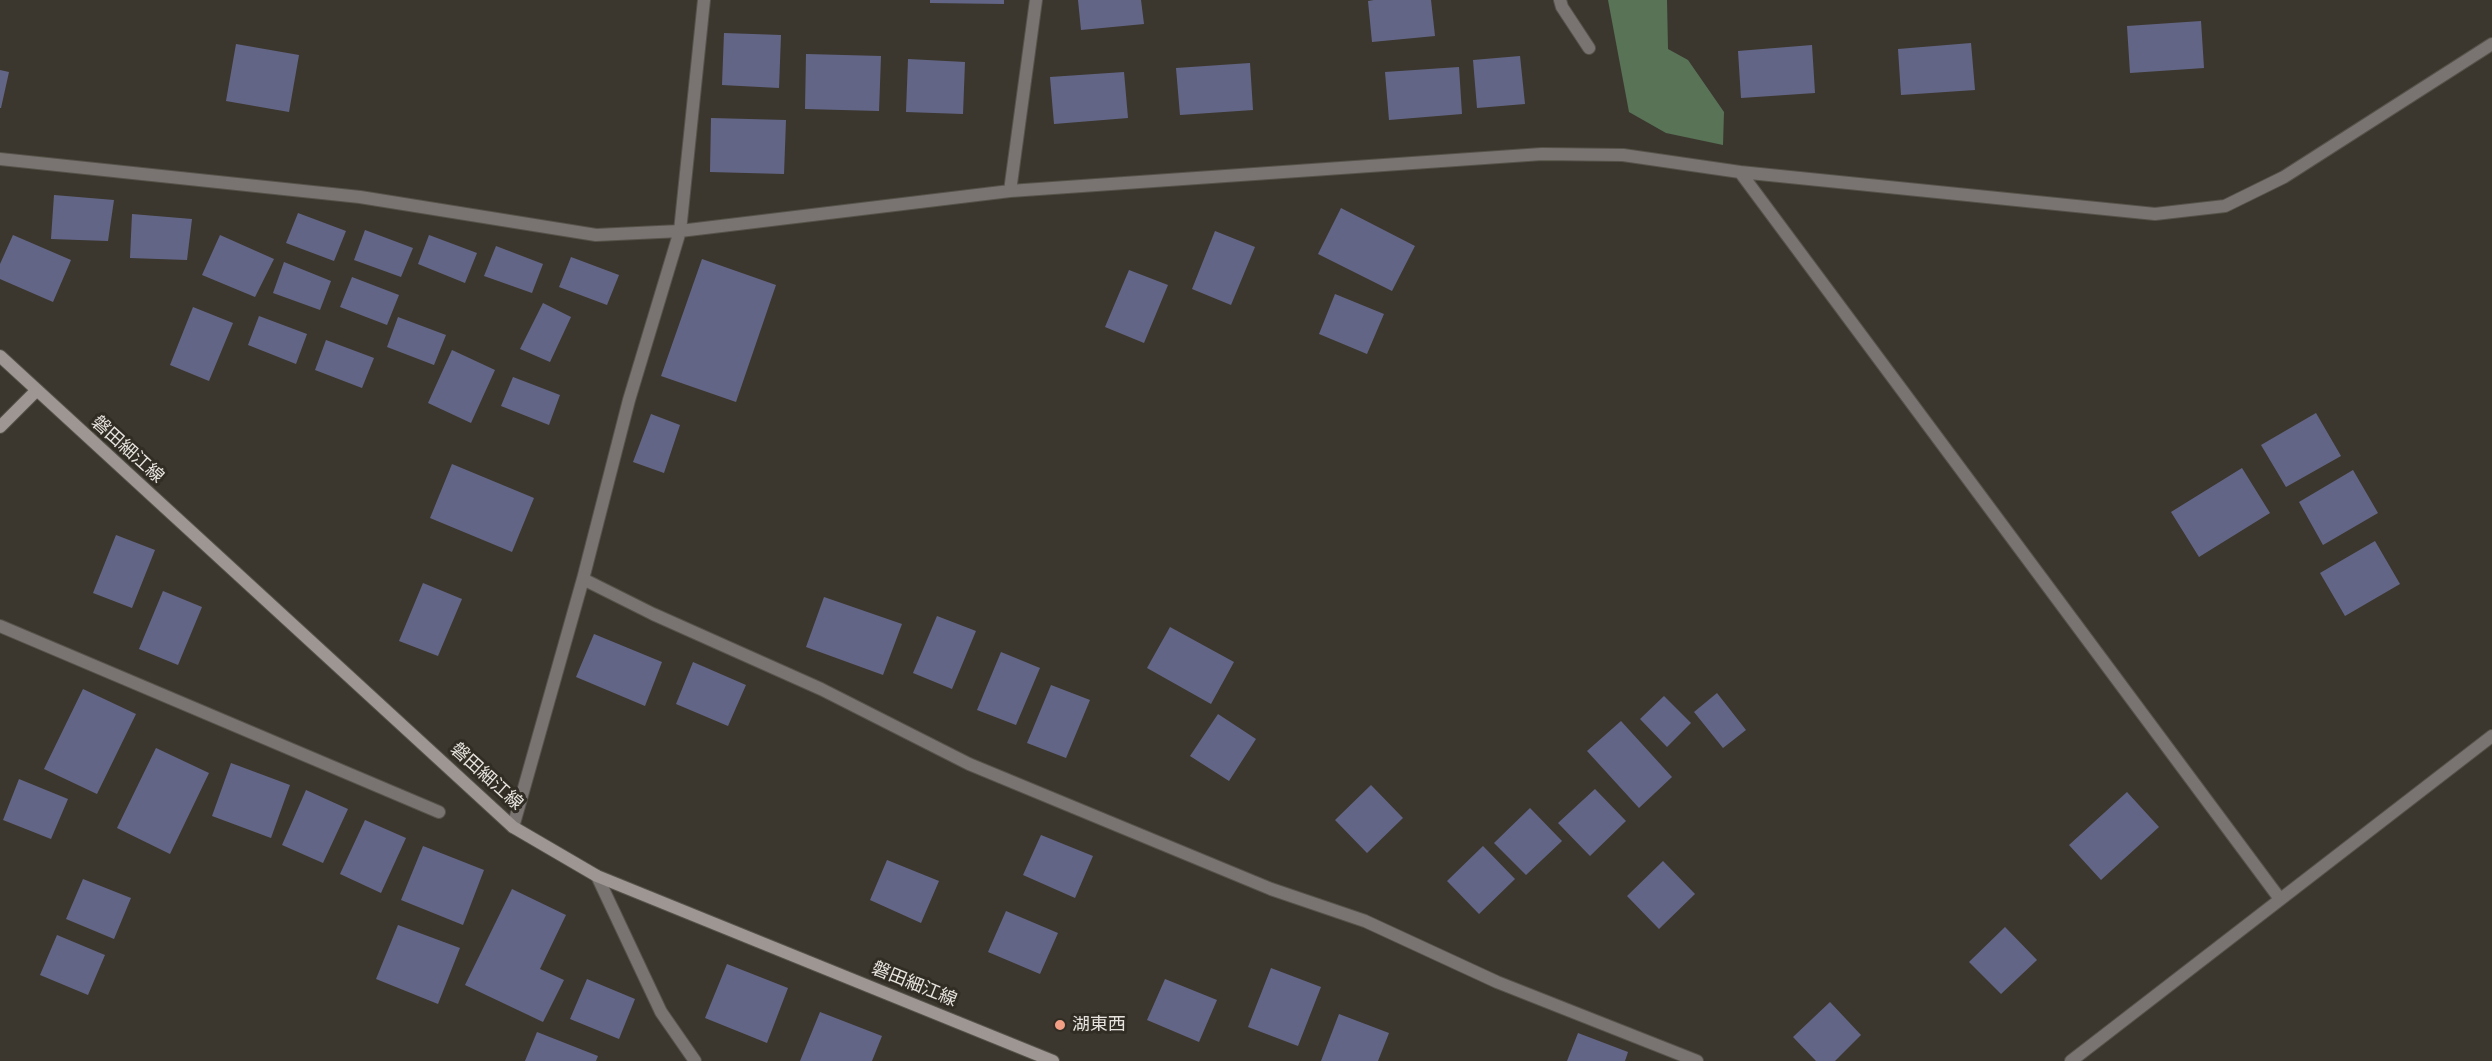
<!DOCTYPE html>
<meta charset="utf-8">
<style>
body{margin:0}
canvas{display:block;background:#3b372e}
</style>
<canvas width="2492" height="1061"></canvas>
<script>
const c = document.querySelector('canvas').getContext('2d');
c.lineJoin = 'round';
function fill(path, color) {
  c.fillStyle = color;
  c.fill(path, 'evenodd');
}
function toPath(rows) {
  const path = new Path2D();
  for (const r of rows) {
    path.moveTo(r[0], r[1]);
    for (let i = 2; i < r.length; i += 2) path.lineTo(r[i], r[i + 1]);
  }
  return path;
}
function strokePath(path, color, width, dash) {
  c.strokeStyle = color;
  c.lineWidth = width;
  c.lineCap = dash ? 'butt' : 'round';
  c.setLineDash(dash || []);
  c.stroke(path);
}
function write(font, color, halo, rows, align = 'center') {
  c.font = font + ' "Times New Roman","Noto Sans JP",serif';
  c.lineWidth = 6;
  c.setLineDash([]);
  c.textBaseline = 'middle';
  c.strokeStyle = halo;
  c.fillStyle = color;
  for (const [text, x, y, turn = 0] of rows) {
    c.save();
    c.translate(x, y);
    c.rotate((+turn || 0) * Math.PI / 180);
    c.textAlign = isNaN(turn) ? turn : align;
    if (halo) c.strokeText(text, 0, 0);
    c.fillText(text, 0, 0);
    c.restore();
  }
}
fill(toPath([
 [1608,0,1667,0,1668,49,1688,60,1724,112,1723,145,1666,133,1629,112]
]), '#597357');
fill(toPath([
 [930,0,1004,0,1004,4,930,3],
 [1078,0,1141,0,1144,24,1081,30],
 [1374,0,1431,0,1435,36,1372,42,1368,1],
 [2201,21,2204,68,2130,73,2127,26],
 [724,33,781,35,779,88,722,85],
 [1971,43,1975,90,1901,95,1898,49],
 [236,44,299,55,289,112,226,101],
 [1812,45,1815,93,1741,98,1738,51],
 [806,54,881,56,879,111,805,109],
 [1520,56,1525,104,1477,108,1473,60],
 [908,59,965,62,963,114,906,112],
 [1250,63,1253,110,1180,115,1176,68],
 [1459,67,1462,114,1389,120,1385,72],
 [0,70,9,72,1,108,0,108],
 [1124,72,1128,118,1054,124,1050,77],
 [711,118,786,120,784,174,710,172],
 [54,195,114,200,108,241,51,239],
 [1341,208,1415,246,1392,291,1318,254],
 [298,213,346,231,334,261,286,243],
 [132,214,192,219,187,260,130,258],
 [365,230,413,248,401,277,354,260],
 [1215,231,1255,247,1231,305,1192,289],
 [13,235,71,260,53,302,0,279,0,264],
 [220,235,274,259,255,297,202,275],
 [429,235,477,253,465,283,418,264],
 [496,246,543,264,532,293,484,276],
 [571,257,619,275,607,305,559,287],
 [702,259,776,285,736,402,661,376],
 [284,262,331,281,320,310,273,293],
 [1129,270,1168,285,1144,343,1105,327],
 [352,277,399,295,387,325,340,307],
 [1335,294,1384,314,1367,354,1319,334],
 [543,303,571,317,550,362,520,349],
 [193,307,233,323,209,381,170,365],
 [259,316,307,334,296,364,248,345],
 [398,317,446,335,434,365,387,347],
 [326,340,374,358,362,388,315,370],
 [452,350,495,370,471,423,428,403],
 [513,377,560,395,549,425,501,406],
 [2316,413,2341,456,2286,487,2261,445],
 [651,414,680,425,664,473,633,462],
 [452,464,534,498,512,552,430,518],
 [2242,468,2270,513,2199,557,2171,512],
 [2353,470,2378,513,2323,545,2299,502],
 [116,535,155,550,132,608,93,593],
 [2375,541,2400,584,2345,616,2320,573],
 [423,583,462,599,438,656,399,641],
 [163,591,202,607,178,665,139,649],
 [824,597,902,624,883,675,806,647],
 [937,616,976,631,952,689,913,673],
 [1170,627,1234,662,1211,704,1147,668],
 [594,634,662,662,645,706,576,677],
 [1001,652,1040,668,1016,725,977,710],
 [693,662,746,685,728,726,676,704],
 [1051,685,1090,700,1066,758,1027,743],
 [83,689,136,714,97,794,44,769],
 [1717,693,1746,730,1723,748,1694,712],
 [1664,696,1691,723,1667,747,1640,719],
 [1218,714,1256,739,1229,781,1190,756],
 [1621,721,1672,777,1639,808,1587,751],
 [156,748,209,773,170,854,117,828],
 [231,763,290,785,271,838,212,816],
 [19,779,68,799,51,839,3,820],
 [1371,785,1403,818,1367,853,1335,820],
 [1595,789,1626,821,1590,856,1558,823],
 [306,790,348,809,323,863,282,845],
 [2127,792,2159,827,2101,880,2069,845],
 [1530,808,1562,841,1526,875,1494,843],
 [365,820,406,838,381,893,340,874],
 [1041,835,1093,856,1075,898,1023,875],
 [423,846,484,870,463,925,401,900],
 [1483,846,1515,879,1479,914,1447,881],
 [887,860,939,881,921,923,870,900],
 [1663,861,1695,894,1659,929,1627,896],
 [83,879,131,898,114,939,66,919],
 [512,889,566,915,540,969,564,980,543,1022,465,985],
 [1006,911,1058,933,1040,974,988,952],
 [398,925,460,948,438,1004,376,979],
 [2005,927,2037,960,2001,994,1969,962],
 [57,935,105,955,88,995,40,975],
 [727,964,788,988,767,1043,705,1018],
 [1271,968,1321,987,1298,1046,1248,1027],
 [587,979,635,999,619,1039,570,1019],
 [1165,979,1217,1000,1199,1042,1147,1020],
 [1830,1002,1861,1035,1835,1061,1816,1061,1793,1037],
 [820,1012,882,1036,872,1061,800,1061],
 [1339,1014,1389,1033,1378,1061,1321,1061],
 [537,1032,598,1056,596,1061,525,1061],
 [1578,1033,1628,1052,1625,1061,1567,1061]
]), '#636586');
const lane = toPath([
 [1560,0,1562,7,1589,48]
]);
const street = toPath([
 [704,0,680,231,1010,191,1542,154,1623,155,1740,172,2155,214,2225,206,2284,177,2492,44],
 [0,159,360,197,596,235,680,231,629,400,583,579],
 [1740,172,2280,899],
 [1010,191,1036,0],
 [0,626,439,812],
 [513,827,583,579,653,614,821,689,969,764,1271,889,1365,921,1497,982,1697,1061],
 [597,876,661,1012,695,1061],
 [2071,1061,2492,736]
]);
const secondary = toPath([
 [0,356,513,827,597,876,1053,1061],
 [0,427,36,391]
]);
strokePath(lane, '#56534a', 14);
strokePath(street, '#56534a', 14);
strokePath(secondary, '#56534a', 14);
strokePath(lane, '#797472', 12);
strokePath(street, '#797472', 12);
strokePath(secondary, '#9e9693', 12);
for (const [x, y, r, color] of [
 [1060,1025,6,"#f39f85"]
]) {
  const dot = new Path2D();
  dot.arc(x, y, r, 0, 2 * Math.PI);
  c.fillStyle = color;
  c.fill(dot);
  strokePath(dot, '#312d24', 2);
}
write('18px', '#e6e3de', '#312d24', [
 ["磐田細江線",127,450,42],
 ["磐田細江線",486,777,42],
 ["磐田細江線",914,985,22]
]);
write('18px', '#e6e3de', '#312d24', [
 ["湖東西",1072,1025]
], 'left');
</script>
